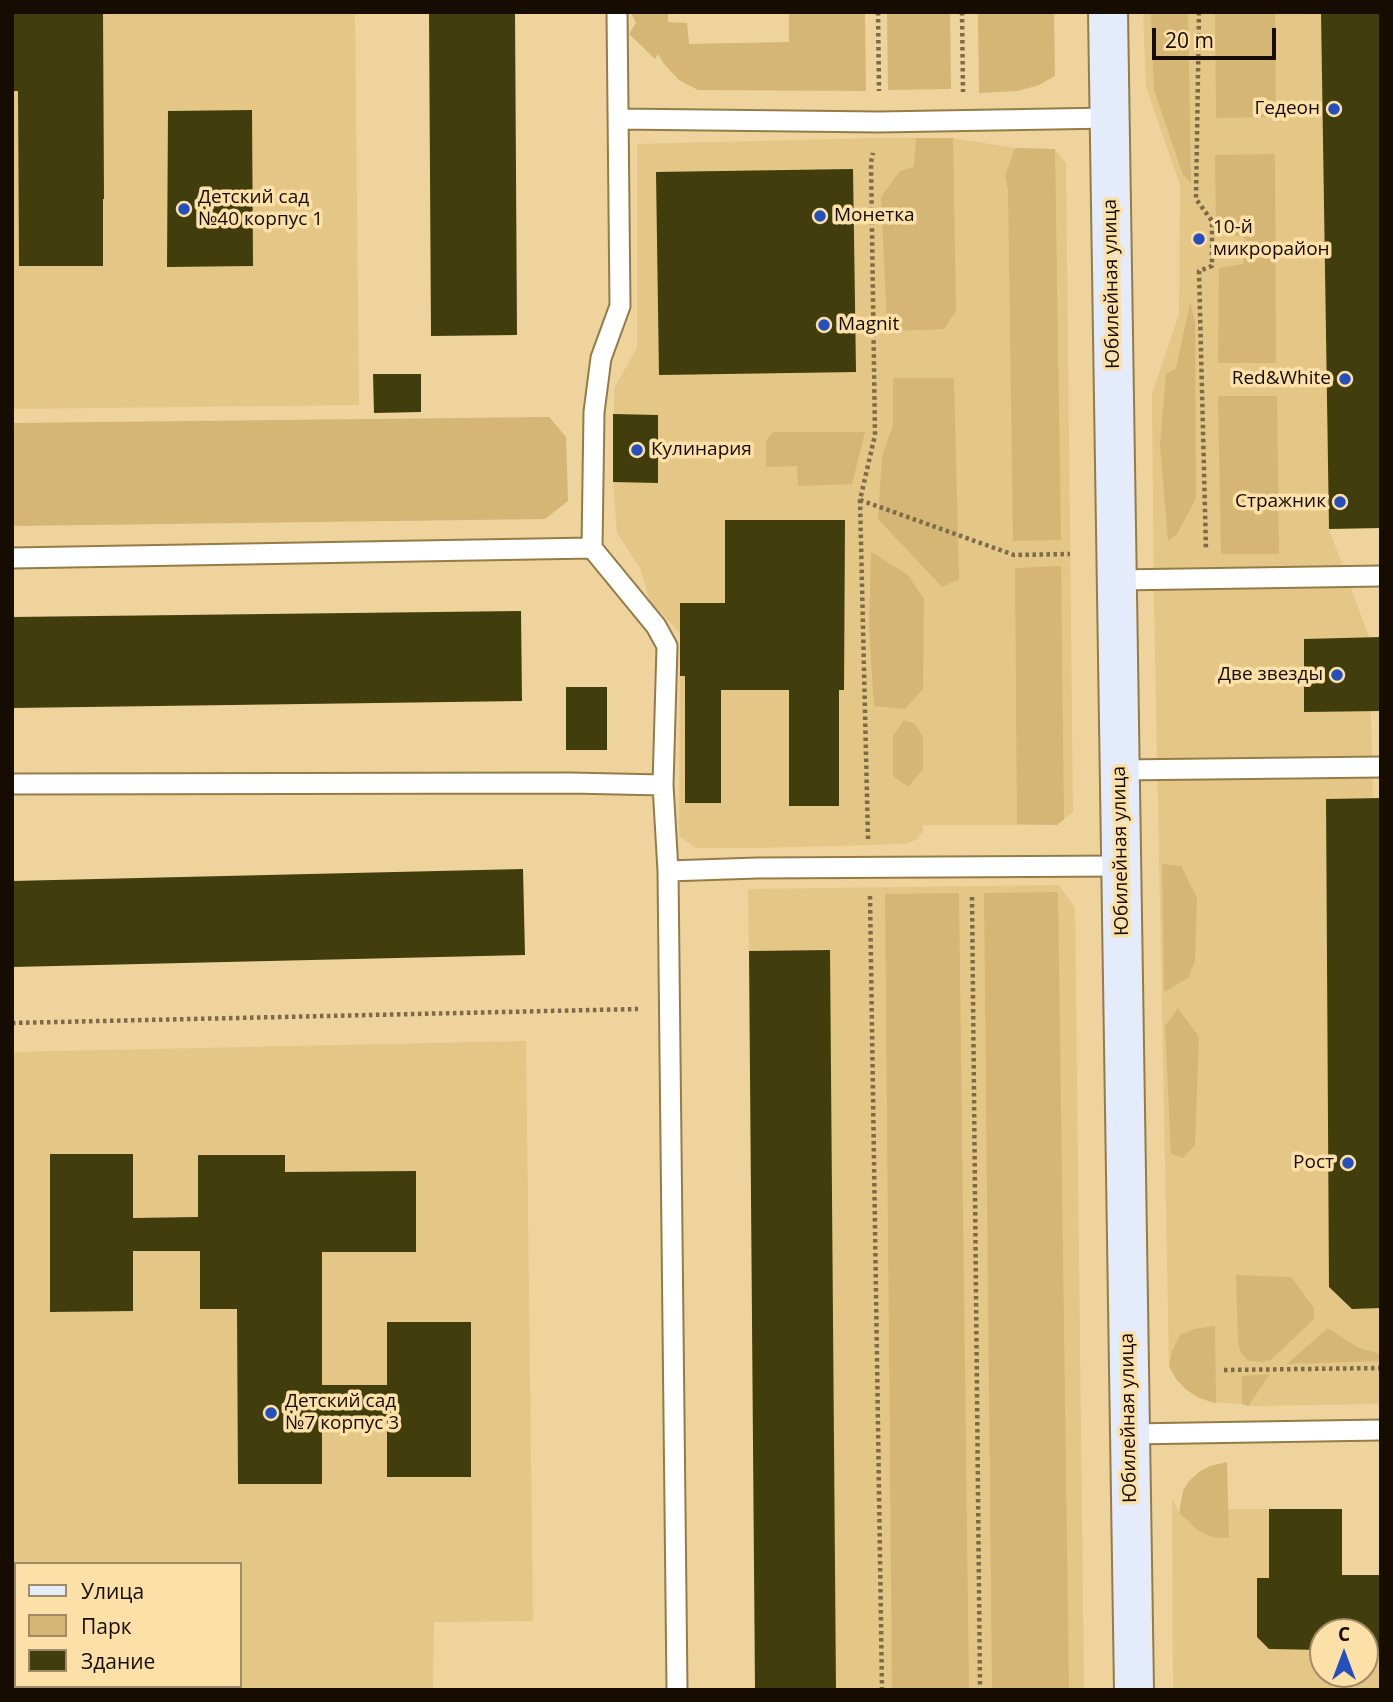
<!DOCTYPE html>
<meta charset="utf-8">
<style>
body{margin:0}
#map{position:relative;width:1393px;height:1702px;overflow:hidden;background:#eed39c;font-family:"Open Sans",sans-serif}
canvas{display:block}
.frame{position:absolute;inset:0;border:14px solid #160c00;pointer-events:none}
.legend{position:absolute;left:14px;top:1562px;width:228px;height:126px;box-sizing:border-box;background:#fbe0a8;border:2px solid #9f8b65;margin:0;padding:9px 12px;list-style:none;font-size:21px;color:#160c00}
.legend li{display:flex;align-items:center;gap:14px;height:35px}
.legend b{width:35px;border:2px solid #9f8b65}
.north{position:absolute;left:1309px;top:1618px;width:70px;height:70px;box-sizing:border-box;background:#fbe0a8;border:2px solid #9f8b65;border-radius:50%;rotate:0deg;font-size:19px;font-weight:700;line-height:28px;text-align:center;color:#160c00}
.north::after{content:'';display:block;margin:auto;width:24px;height:32px;background:#264fbe;clip-path:polygon(50% 0,100% 100%,50% 72%,0 100%)}
.scale{position:absolute;left:1152px;top:28px;width:124px;height:32px;box-sizing:border-box;border:4px solid #160c00;border-top:0;padding-left:9px;font-size:21px;line-height:24px;white-space:nowrap;color:#160c00;-webkit-text-stroke:5px #fbe0a8;paint-order:stroke}
</style>
<div id="map">
<canvas width="1393" height="1702"></canvas>
<div class="frame"></div>
<ul class="legend">
<li><b style="height:9px;background:#e4ebfa"></b>Улица</li>
<li><b style="height:19px;background:#d5b674"></b>Парк</li>
<li><b style="height:19px;background:#413d0c"></b>Здание</li>
</ul>
<div class="north">С</div>
<div class="scale">20 m</div>
</div>
<script>
const c = document.querySelector('canvas').getContext('2d');
c.lineJoin = 'round';
function fill(path, color) {
  c.fillStyle = color;
  c.fill(path, 'evenodd');
}
function toPath(rows) {
  const path = new Path2D();
  for (const r of rows) {
    path.moveTo(r[0], r[1]);
    for (let i = 2; i < r.length; i += 2) path.lineTo(r[i], r[i + 1]);
  }
  return path;
}
function strokePath(path, color, width, dash) {
  c.strokeStyle = color;
  c.lineWidth = width;
  c.lineCap = dash ? 'butt' : 'round';
  c.setLineDash(dash || []);
  c.stroke(path);
}
function write(font, color, halo, rows, align = 'center') {
  c.font = font + ' "Open Sans",sans-serif';
  c.lineWidth = 7;
  c.setLineDash([]);
  c.textBaseline = 'middle';
  c.strokeStyle = halo;
  c.fillStyle = color;
  for (const [text, x, y, turn = 0] of rows) {
    c.save();
    c.translate(x, y);
    c.rotate((+turn || 0) * Math.PI / 180);
    c.textAlign = isNaN(turn) ? turn : align;
    if (halo) c.strokeText(text, 0, 0);
    c.fillText(text, 0, 0);
    c.restore();
  }
}
fill(toPath([
 [12,12,355,12,359,405,12,409],
 [1143,12,1321,12,1329,529,1369,637,1373,798,1326,799,1329,1223,1381,1223,1381,1404,1248,1406,1242,1404,1210,1402,1199,1398,1187,1390,1176,1379,1169,1366,1154,603,1152,394,1179,314,1180,185,1146,87],
 [875,138,953,138,1015,148,1055,149,1066,163,1073,812,1057,825,923,825,923,831,917,839,907,844,757,848,696,848,679,836,680,633,650,601,640,568,617,533,613,482,614,388,637,348,637,144],
 [1059,885,1075,908,1084,1690,836,1690,829,950,749,951,748,889],
 [526,1041,533,1621,434,1622,433,1690,67,1690,67,1686,240,1686,240,1564,16,1564,16,1586,12,1586,12,1052],
 [1172,1498,1179,1513,1187,1521,1228,1537,1228,1509,1269,1509,1269,1578,1257,1578,1257,1637,1269,1649,1323,1650,1323,1674,1365,1674,1365,1650,1381,1650,1381,1690,1173,1690]
]), '#e4c687');
fill(toPath([
 [631,12,668,12,668,22,687,23,689,44,789,42,789,12,865,12,866,91,698,90,679,80,664,64,658,54,655,59,629,34,636,23],
 [887,12,950,12,951,89,888,90],
 [978,12,1054,12,1055,76,1039,85,1018,91,979,93],
 [1151,12,1188,12,1191,183,1183,175,1154,90],
 [1215,12,1275,12,1276,117,1216,118],
 [916,138,953,138,956,311,944,329,895,331,887,323,881,197,900,171,914,167],
 [1015,148,1055,149,1061,540,1013,541,1008,190,1005,176],
 [1275,154,1276,363,1218,363,1219,268,1243,264,1245,238,1216,230,1215,155],
 [1190,303,1195,321,1196,498,1177,534,1168,541,1160,444,1166,374,1176,368],
 [893,378,954,378,959,579,942,587,878,519,882,457,893,425],
 [1277,396,1279,554,1221,554,1218,396],
 [549,417,566,437,568,501,545,519,12,526,12,423],
 [773,432,865,432,852,484,798,486,797,466,766,467,766,441],
 [871,552,907,574,924,599,923,689,905,709,874,706,869,628],
 [1061,566,1064,819,1057,825,1017,824,1015,568],
 [904,720,915,724,923,737,923,769,908,787,893,776,893,736],
 [1162,864,1181,866,1197,898,1195,961,1188,978,1164,992],
 [1058,892,1069,1690,992,1690,984,893],
 [959,893,969,1690,892,1690,885,894],
 [1178,1008,1199,1037,1195,1145,1183,1158,1171,1154,1165,1026],
 [1236,1275,1291,1277,1314,1308,1314,1319,1272,1359,1263,1362,1249,1361,1241,1354,1238,1342],
 [1215,1326,1216,1403,1199,1398,1187,1390,1176,1379,1169,1366,1172,1351,1180,1335,1194,1329],
 [1328,1328,1357,1347,1380,1354,1381,1361,1287,1364],
 [1270,1374,1248,1406,1242,1404,1242,1376],
 [1227,1462,1229,1538,1212,1537,1199,1531,1179,1513,1183,1491,1189,1481,1200,1471,1210,1466]
]), '#d5b674');
fill(toPath([
 [12,12,103,12,104,199,103,199,103,266,19,266,18,91,12,91],
 [429,12,515,12,517,335,431,336],
 [1321,12,1381,12,1381,528,1329,529],
 [252,110,253,266,167,267,168,111],
 [853,169,856,372,659,375,656,172],
 [373,374,421,374,421,412,374,413],
 [613,414,658,415,658,483,613,482],
 [725,520,845,520,844,690,839,690,839,806,789,806,789,690,721,690,721,803,685,803,685,676,680,676,680,603,725,603],
 [521,611,522,701,12,708,12,617],
 [1381,637,1381,711,1304,712,1304,639],
 [566,687,607,687,607,750,566,750],
 [1381,798,1381,1308,1352,1309,1329,1287,1326,799],
 [523,869,525,955,12,967,12,881],
 [830,950,836,1690,755,1690,749,951],
 [50,1154,133,1154,133,1218,198,1217,198,1155,285,1155,285,1172,416,1171,416,1252,322,1252,322,1385,387,1385,387,1322,471,1322,471,1477,387,1477,387,1417,322,1417,322,1484,238,1484,237,1309,200,1309,200,1251,133,1251,133,1311,50,1312],
 [1269,1509,1342,1509,1342,1575,1381,1575,1381,1650,1365,1650,1365,1632,1323,1632,1323,1650,1269,1649,1257,1637,1257,1578,1269,1578]
]), '#413d0c');
const lane = toPath([
 [617,12,620,306,601,358,594,412,592,548,656,626,667,646,663,785,668,871,677,1690],
 [619,119,879,122,1110,118],
 [12,558,592,548],
 [1117,580,1381,576],
 [1120,770,1381,767],
 [12,784,570,783,663,785],
 [668,871,757,868,1121,866],
 [1130,1434,1381,1430]
]);
const secondary = toPath([
 [1108,12,1134,1690]
]);
strokePath(lane, '#957c47', 23);
strokePath(secondary, '#957c47', 42);
strokePath(toPath([
 [878,12,879,91],
 [962,12,963,92],
 [1199,12,1196,199,1212,221,1212,266,1199,271,1206,550],
 [860,500,1014,555,1070,554],
 [868,839,860,500,875,435,871,162,873,153],
 [870,896,882,1690],
 [972,897,980,1690],
 [12,1023,638,1009],
 [1224,1370,1381,1368]
]), '#7c6a49', 4.5, [3.5, 3.5]);
strokePath(lane, '#fff', 19);
strokePath(secondary, '#e4ebfa', 38);
for (const [x, y, r, color] of [
 [1334,109,7,"#264fbe"],
 [184,209,7,"#264fbe"],
 [820,216,7,"#264fbe"],
 [1199,239,7,"#264fbe"],
 [824,325,7,"#264fbe"],
 [1345,379,7,"#264fbe"],
 [637,450,7,"#264fbe"],
 [1340,502,7,"#264fbe"],
 [1337,675,7,"#264fbe"],
 [1348,1163,7,"#264fbe"],
 [271,1413,7,"#264fbe"]
]) {
  const dot = new Path2D();
  dot.arc(x, y, r, 0, 2 * Math.PI);
  c.fillStyle = color;
  c.fill(dot);
  strokePath(dot, '#fbe0a8', 2.5);
}
write('19px', '#160c00', '#fbe0a8', [
 ["Гедеон",1320,109,"right"],
 ["Детский сад",198,198],
 ["№40 корпус 1",198,220],
 ["Монетка",834,216],
 ["10-й",1213,228],
 ["микрорайон",1213,250],
 ["Magnit",838,325],
 ["Red&White",1331,379,"right"],
 ["Кулинария",651,450],
 ["Стражник",1326,502,"right"],
 ["Две звезды",1323,675,"right"],
 ["Рост",1334,1163,"right"],
 ["Детский сад",285,1402],
 ["№7 корпус 3",285,1424]
], 'left');
write('19px', '#160c00', '#fbe0a8', [
 ["Юбилейная улица",1112,284,-91],
 ["Юбилейная улица",1121,851,-91],
 ["Юбилейная улица",1129,1418,-91]
]);
</script>
